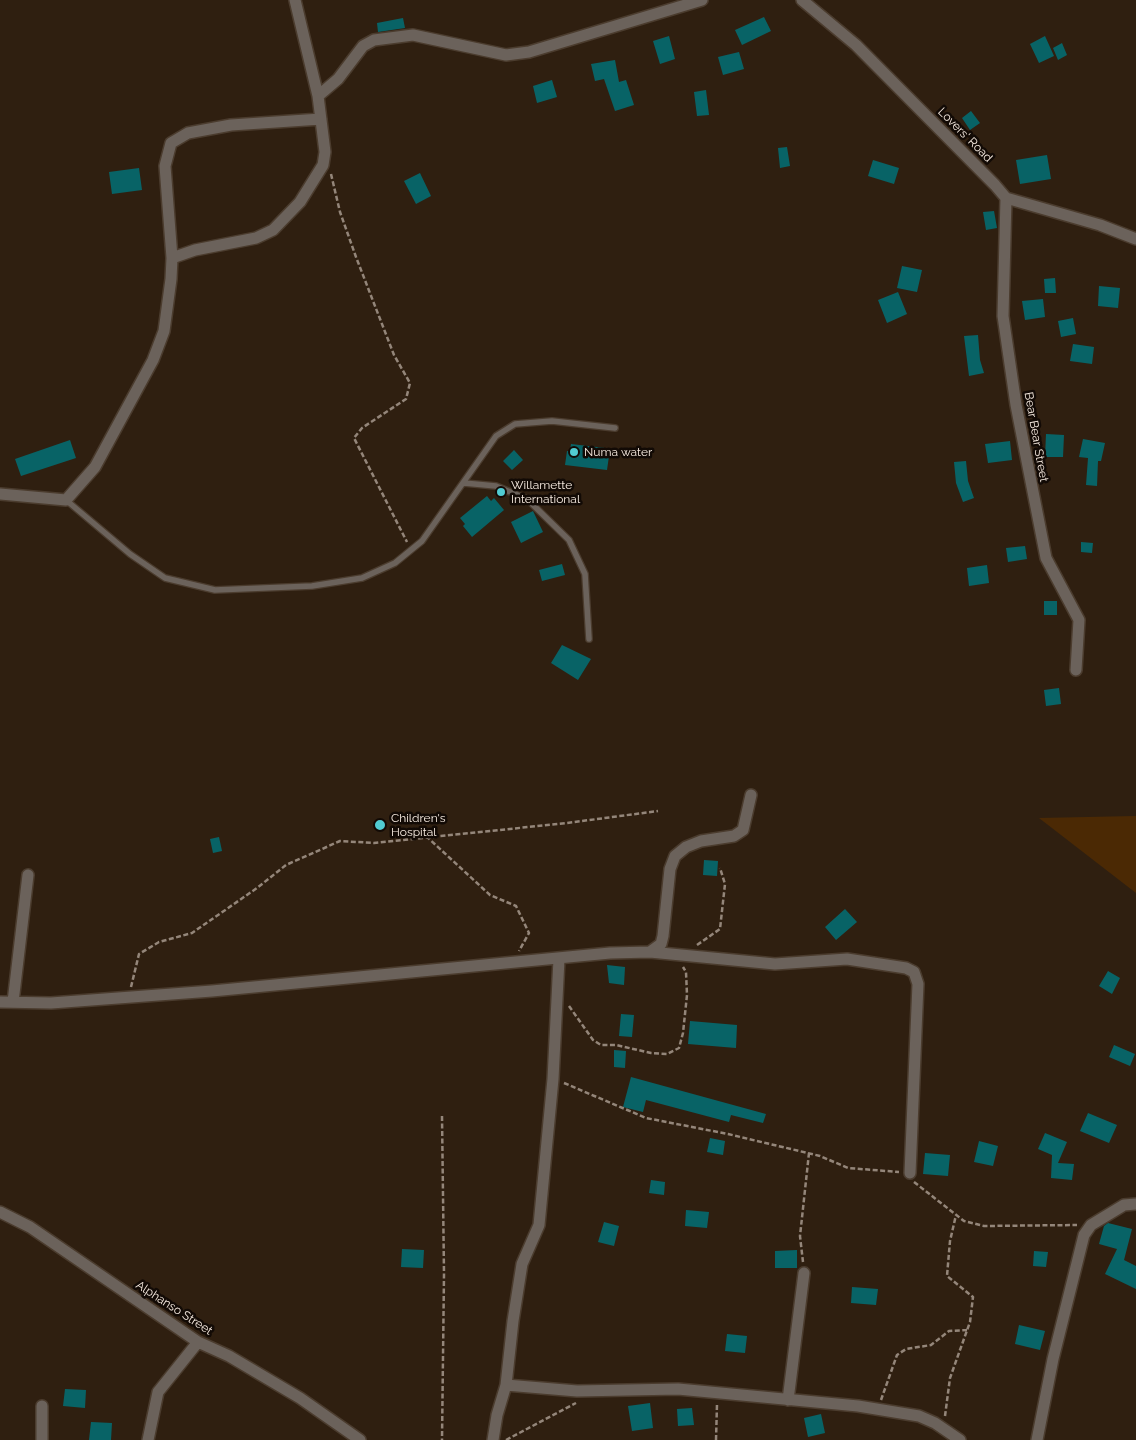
<!DOCTYPE html>
<style>
body{margin:0}
canvas{display:block;background:#2f1f10}
</style>
<canvas width="1136" height="1440"></canvas>
<script>
const c = document.querySelector('canvas').getContext('2d');
c.lineJoin = 'round';
function fill(path, color) {
  c.fillStyle = color;
  c.fill(path, 'evenodd');
}
function toPath(rows) {
  const path = new Path2D();
  for (const r of rows) {
    path.moveTo(r[0], r[1]);
    for (let i = 2; i < r.length; i += 2) path.lineTo(r[i], r[i + 1]);
  }
  return path;
}
function strokePath(path, color, width, dash) {
  c.strokeStyle = color;
  c.lineWidth = width;
  c.lineCap = dash ? 'butt' : 'round';
  c.setLineDash(dash || []);
  c.stroke(path);
}
function write(font, color, halo, rows, align = 'center') {
  c.font = font + ' Raleway,sans-serif';
  c.lineWidth = 5;
  c.setLineDash([]);
  c.textBaseline = 'middle';
  c.strokeStyle = halo;
  c.fillStyle = color;
  for (const [text, x, y, turn = 0] of rows) {
    c.save();
    c.translate(x, y);
    c.rotate((+turn || 0) * Math.PI / 180);
    c.textAlign = isNaN(turn) ? turn : align;
    if (halo) c.strokeText(text, 0, 0);
    c.fillText(text, 0, 0);
    c.restore();
  }
}
fill(toPath([
 [1136,816,1136,893,1039,818]
]), '#4b2904');
fill(toPath([
 [764,17,771,31,742,45,735,30],
 [403,18,405,28,378,32,377,23],
 [669,36,675,59,660,64,653,41],
 [1045,36,1054,56,1039,63,1030,44],
 [1062,43,1067,55,1058,60,1053,48],
 [739,52,744,69,723,75,718,57],
 [615,60,619,82,626,80,634,105,615,111,604,79,595,81,591,64],
 [552,80,557,97,537,103,533,86],
 [706,90,709,115,697,116,694,92],
 [971,111,980,123,970,130,962,118],
 [787,147,790,166,780,168,778,148],
 [1047,155,1051,179,1020,184,1016,160],
 [873,160,899,168,894,184,868,176],
 [139,168,142,190,112,194,109,172],
 [420,173,431,196,416,204,404,181],
 [994,211,997,228,986,230,983,212],
 [902,266,922,270,917,292,897,288],
 [1055,278,1056,293,1045,293,1044,279],
 [1099,286,1120,288,1118,308,1098,306],
 [898,292,907,314,887,323,878,300],
 [1043,299,1045,317,1025,320,1022,301],
 [1073,318,1076,334,1061,337,1058,321],
 [978,335,980,360,984,373,969,376,964,336],
 [1073,344,1094,347,1092,364,1070,361],
 [1046,434,1064,435,1063,457,1045,457],
 [1083,439,1105,443,1101,461,1098,461,1097,486,1086,485,1088,458,1079,457],
 [70,440,76,458,21,476,15,459],
 [1010,441,1012,460,988,463,985,444],
 [571,444,605,448,604,455,609,456,607,470,565,465,567,451,570,451],
 [514,450,523,460,512,470,503,461],
 [966,461,968,481,974,498,963,502,956,483,954,462],
 [487,496,491,501,494,498,504,510,472,537,463,526,465,524,460,518],
 [533,511,543,532,521,543,511,522],
 [1081,542,1093,543,1092,553,1081,552],
 [1025,546,1027,559,1008,562,1006,548],
 [562,564,565,575,542,581,539,570],
 [987,565,989,583,969,586,967,568],
 [1044,601,1057,601,1057,615,1044,615],
 [562,645,591,659,578,680,551,663],
 [1059,688,1061,704,1046,706,1044,690],
 [219,837,222,851,213,853,210,839],
 [704,860,718,861,717,876,703,875],
 [845,909,857,922,836,940,825,927],
 [607,965,625,967,624,985,609,983],
 [1108,971,1120,978,1112,994,1099,986],
 [621,1014,634,1015,632,1037,619,1036],
 [690,1021,737,1025,736,1048,688,1044],
 [1114,1045,1135,1054,1130,1066,1109,1057],
 [614,1050,626,1051,625,1068,614,1067],
 [631,1077,766,1114,763,1123,731,1115,729,1122,646,1100,643,1112,623,1107],
 [1088,1113,1117,1125,1109,1143,1080,1131],
 [1045,1133,1067,1142,1058,1163,1074,1164,1072,1180,1051,1178,1052,1155,1038,1149],
 [710,1138,725,1141,723,1155,707,1152],
 [979,1141,998,1146,993,1166,974,1162],
 [925,1153,950,1155,948,1176,923,1174],
 [651,1180,665,1182,664,1195,649,1193],
 [686,1210,709,1212,707,1228,685,1226],
 [604,1222,619,1226,614,1246,598,1242],
 [1108,1223,1132,1229,1124,1260,1136,1266,1136,1289,1105,1274,1117,1249,1099,1244,1104,1226],
 [402,1249,424,1250,423,1268,401,1267],
 [797,1250,797,1268,775,1268,775,1251],
 [1034,1251,1048,1252,1046,1267,1033,1266],
 [852,1287,878,1289,876,1305,851,1303],
 [1019,1325,1045,1331,1040,1350,1015,1344],
 [727,1334,747,1336,745,1353,725,1351],
 [65,1389,86,1390,85,1408,63,1406],
 [650,1403,653,1428,632,1431,628,1406],
 [692,1408,694,1425,678,1426,677,1409],
 [821,1414,825,1433,808,1437,804,1418],
 [91,1422,112,1423,111,1440,89,1440]
]), '#086366');
const lane = toPath([
 [464,483,496,486,527,499,569,540,585,574,589,639],
 [66,500,130,554,165,578,215,590,312,586,362,578,395,563,422,541,496,436,515,424,552,421,615,428]
]);
const street = toPath([
 [802,0,856,45,995,185,1006,198,1100,225,1136,239],
 [318,96,338,79,363,46,374,40,413,35,506,55,529,52,702,0],
 [1006,198,1003,316,1016,405,1046,558,1079,620,1076,670],
 [172,258,195,250,256,238,273,230,300,202,323,165,325,152,318,96,295,0],
 [0,494,66,500,95,467,153,360,164,331,171,279,172,258,165,166,171,143,188,133,231,125,321,119],
 [650,952,661,944,663,936,670,869,675,856,686,847,701,841,734,836,743,830,751,795],
 [0,1002,51,1003,212,991,610,953,650,952,775,964,847,959,906,968,914,972,918,984,910,1173],
 [13,1002,28,875],
 [0,1212,30,1227,198,1342,229,1356,300,1398,360,1440],
 [506,1385,577,1391,678,1389,858,1406,919,1416,935,1423,960,1440],
 [788,1400,804,1273],
 [42,1440,42,1406],
 [148,1440,158,1392,198,1342],
 [493,1440,497,1415,506,1385,513,1321,522,1264,539,1225,553,1079,559,959],
 [1037,1440,1053,1359,1084,1235,1091,1225,1124,1205,1136,1204]
]);
strokePath(lane, '#4b3c2e', 8);
strokePath(street, '#4b3c2e', 14);
strokePath(toPath([
 [331,174,340,212,356,257,394,355,410,383,406,399,362,428,354,438,407,542],
 [426,836,490,895,516,906,529,933,519,951],
 [697,945,720,929,725,884,720,868],
 [131,987,139,954,159,942,192,933,257,888,286,865,340,841,374,843,567,823,658,811],
 [569,1006,593,1040,601,1045,616,1045,651,1053,667,1054,679,1048,683,1033,687,995,686,972,683,967],
 [564,1083,646,1118,728,1134,820,1156,848,1168,899,1172],
 [442,1116,444,1274,442,1440],
 [914,1182,964,1221,984,1226,1077,1225],
 [803,1262,800,1236,809,1153],
 [881,1400,897,1355,906,1349,931,1345,949,1331,967,1330],
 [945,1416,950,1378,970,1322,973,1297,947,1276,950,1241,956,1215],
 [506,1440,576,1403],
 [716,1440,717,1404]
]), '#94867a', 2.5, [5, 2.5]);
strokePath(lane, '#6b625b', 5.5);
strokePath(street, '#6b625b', 11);
for (const [x, y, r, color] of [
 [574,452,5,"#51ccd2"],
 [501,492,5,"#51ccd2"],
 [380,825,6,"#51ccd2"]
]) {
  const dot = new Path2D();
  dot.arc(x, y, r, 0, 2 * Math.PI);
  c.fillStyle = color;
  c.fill(dot);
  strokePath(dot, '#120a05', 2);
}
write('12px', '#f9ede3', '#120a05', [
 ["Lovers' Road",965,135,45],
 ["Bear Bear Street",1036,437,80],
 ["Alphanso Street",174,1308,33]
]);
write('12px', '#f9ede3', '#120a05', [
 ["Numa water",584,452],
 ["Willamette",511,485],
 ["International",511,499],
 ["Children's",391,818],
 ["Hospital",391,832]
], 'left');
</script>
